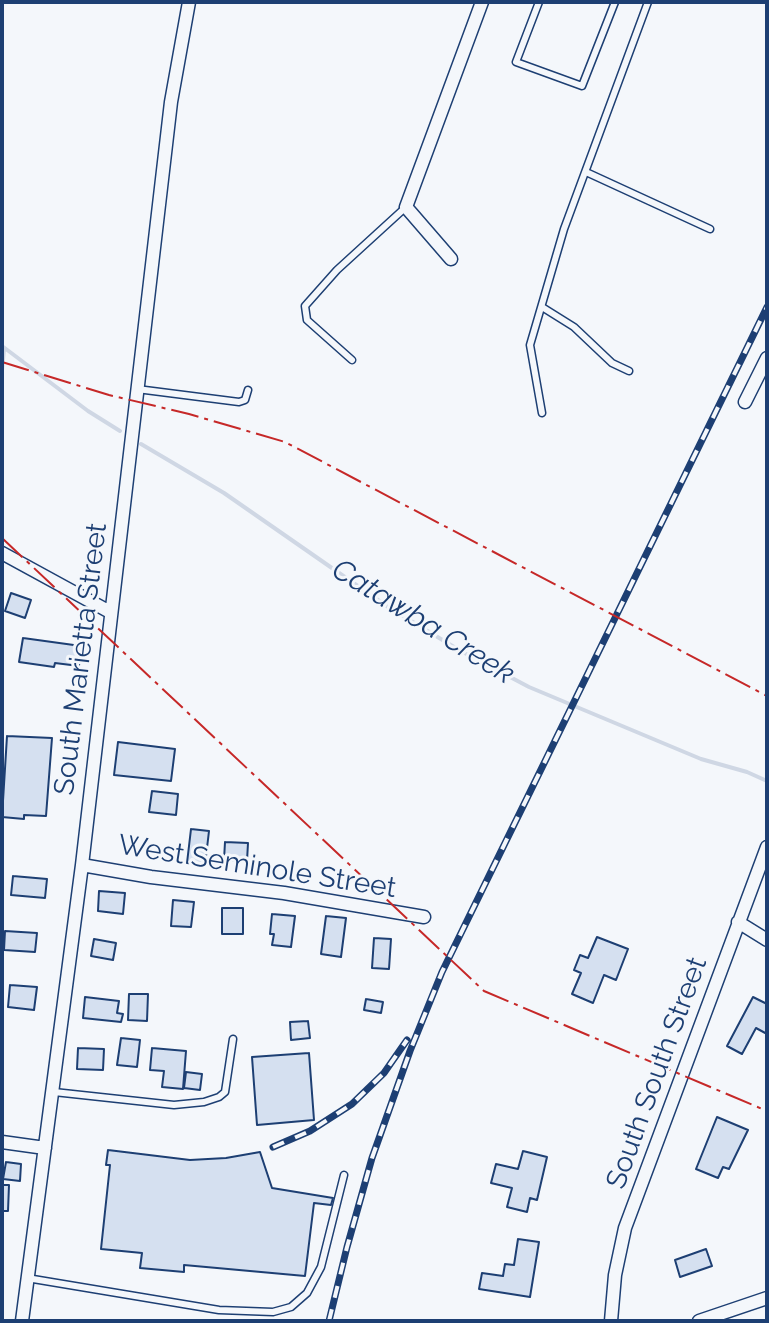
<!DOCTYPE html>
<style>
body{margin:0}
#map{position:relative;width:769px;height:1323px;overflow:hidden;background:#f4f7fb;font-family:Raleway,sans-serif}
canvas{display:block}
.frame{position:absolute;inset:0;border:4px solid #1d3f73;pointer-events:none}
</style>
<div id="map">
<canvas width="769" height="1323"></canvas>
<div class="frame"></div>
</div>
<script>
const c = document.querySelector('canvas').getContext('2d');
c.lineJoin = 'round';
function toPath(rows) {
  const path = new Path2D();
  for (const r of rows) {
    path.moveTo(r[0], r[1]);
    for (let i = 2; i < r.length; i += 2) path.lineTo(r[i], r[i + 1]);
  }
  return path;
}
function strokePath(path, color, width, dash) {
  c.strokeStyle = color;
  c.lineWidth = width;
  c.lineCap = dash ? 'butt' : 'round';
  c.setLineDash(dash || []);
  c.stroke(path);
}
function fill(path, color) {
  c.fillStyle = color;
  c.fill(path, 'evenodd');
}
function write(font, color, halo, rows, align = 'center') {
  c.font = font + ' Raleway,sans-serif';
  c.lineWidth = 6;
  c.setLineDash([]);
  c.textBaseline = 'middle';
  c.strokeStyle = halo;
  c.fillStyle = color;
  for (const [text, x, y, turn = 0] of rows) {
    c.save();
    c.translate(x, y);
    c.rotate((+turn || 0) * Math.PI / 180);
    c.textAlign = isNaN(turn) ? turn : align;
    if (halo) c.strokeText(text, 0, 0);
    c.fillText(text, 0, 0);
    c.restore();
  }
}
strokePath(toPath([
 [2,346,88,411,120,431],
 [2,370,4,349],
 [141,444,224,493,388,607,459,650,529,687,701,759,747,772,767,781]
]), '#cfd7e4', 4);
const building = toPath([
 [11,593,31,600,25,618,5,611,11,593],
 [23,638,81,646,79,666,55,663,54,667,19,662,23,638],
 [7,736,52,738,46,816,24,815,24,819,2,817,7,736],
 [118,742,175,749,171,781,114,775,118,742],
 [152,791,178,794,176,815,149,812,152,791],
 [191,829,209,831,205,865,187,863,191,829],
 [225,842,248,843,247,861,224,860,225,842],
 [13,876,47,879,45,898,11,895,13,876],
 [99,891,125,893,123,914,98,911,99,891],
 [173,900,194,902,191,927,171,926,173,900],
 [222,908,243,908,243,934,222,934,222,908],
 [272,914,295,916,291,947,272,945,274,934,270,934,272,914],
 [326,916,346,918,341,957,321,954,326,916],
 [5,931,37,933,35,952,4,950,5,931],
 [597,937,628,949,616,980,604,975,593,1003,572,994,581,973,574,970,580,955,588,958,597,937],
 [374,938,391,939,389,969,372,968,374,938],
 [94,939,116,943,113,960,91,956,94,939],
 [10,985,37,987,34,1010,8,1007,10,985],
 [129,994,148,994,147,1021,128,1020,129,994],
 [85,997,119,1001,117,1013,123,1014,121,1022,83,1018,85,997],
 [753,997,767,1004,767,1034,756,1028,742,1054,727,1046,753,997],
 [366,999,383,1002,381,1013,364,1010,366,999],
 [308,1021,310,1038,291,1040,290,1022,308,1021],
 [121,1038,140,1040,137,1067,117,1065,121,1038],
 [78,1048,104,1049,103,1070,77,1069,78,1048],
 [152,1048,186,1051,183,1089,162,1087,164,1071,150,1070,152,1048],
 [309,1053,314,1120,257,1125,252,1057,309,1053],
 [186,1072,202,1074,200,1090,184,1088,186,1072],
 [717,1117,748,1130,729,1169,723,1167,718,1178,696,1169,717,1117],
 [108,1150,190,1160,226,1158,260,1152,272,1188,333,1198,331,1205,314,1203,305,1276,184,1265,184,1272,140,1268,142,1253,101,1249,110,1165,106,1165,108,1150],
 [523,1151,547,1157,537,1200,530,1198,527,1212,507,1207,512,1188,491,1183,496,1164,518,1169,523,1151],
 [6,1162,21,1164,20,1181,3,1179,6,1162],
 [2,1185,9,1185,8,1211,2,1211,2,1185],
 [518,1239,539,1242,530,1297,479,1289,482,1273,503,1276,505,1264,514,1265,518,1239],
 [706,1249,712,1266,680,1277,675,1260,706,1249]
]);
fill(building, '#d5e0f0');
strokePath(building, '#1d3f73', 2);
const service = toPath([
 [539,2,516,62,582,86,615,2],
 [586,172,710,229],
 [542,307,574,327,612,363,629,371],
 [352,360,307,320,305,306,337,270,406,207],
 [137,389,239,402,245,400,248,390],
 [542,413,530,345,564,229,648,2],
 [54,1092,174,1105,204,1102,219,1097,225,1092,233,1039],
 [27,1278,219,1310,273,1312,291,1307,307,1293,321,1267,344,1175]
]);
const minor = toPath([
 [451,259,406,207,482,2],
 [745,402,767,358],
 [2,553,110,612],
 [82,865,151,877,284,893,424,917],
 [738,922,767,940],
 [2,1142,45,1148],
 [22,1321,82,865,171,102,189,2],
 [611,1321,615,1275,625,1228,767,847],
 [699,1321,767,1298]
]);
strokePath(service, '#1d3f73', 9);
strokePath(minor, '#1d3f73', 15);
strokePath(service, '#f4f7fb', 6);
strokePath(minor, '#f4f7fb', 12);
const rail = toPath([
 [273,1147,310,1131,352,1104,384,1073,407,1040],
 [329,1321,347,1247,372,1158,410,1051,442,972,767,307]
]);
strokePath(rail, '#1d3f73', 7);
strokePath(rail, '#f4f7fb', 4, [12]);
strokePath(toPath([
 [2,362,109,395,189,414,285,442,767,696],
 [2,538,484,991,767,1111]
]), '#c62828', 2, [28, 6, 4, 6]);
write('28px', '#1d3f73', '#f4f7fb', [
 ["South Marietta Street",81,659,-83],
 ["West Seminole Street",257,867,9],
 ["South South Street",657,1073,-70]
]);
write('italic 30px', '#1d3f73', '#f4f7fb', [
 ["Catawba Creek",423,622,32]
]);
</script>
